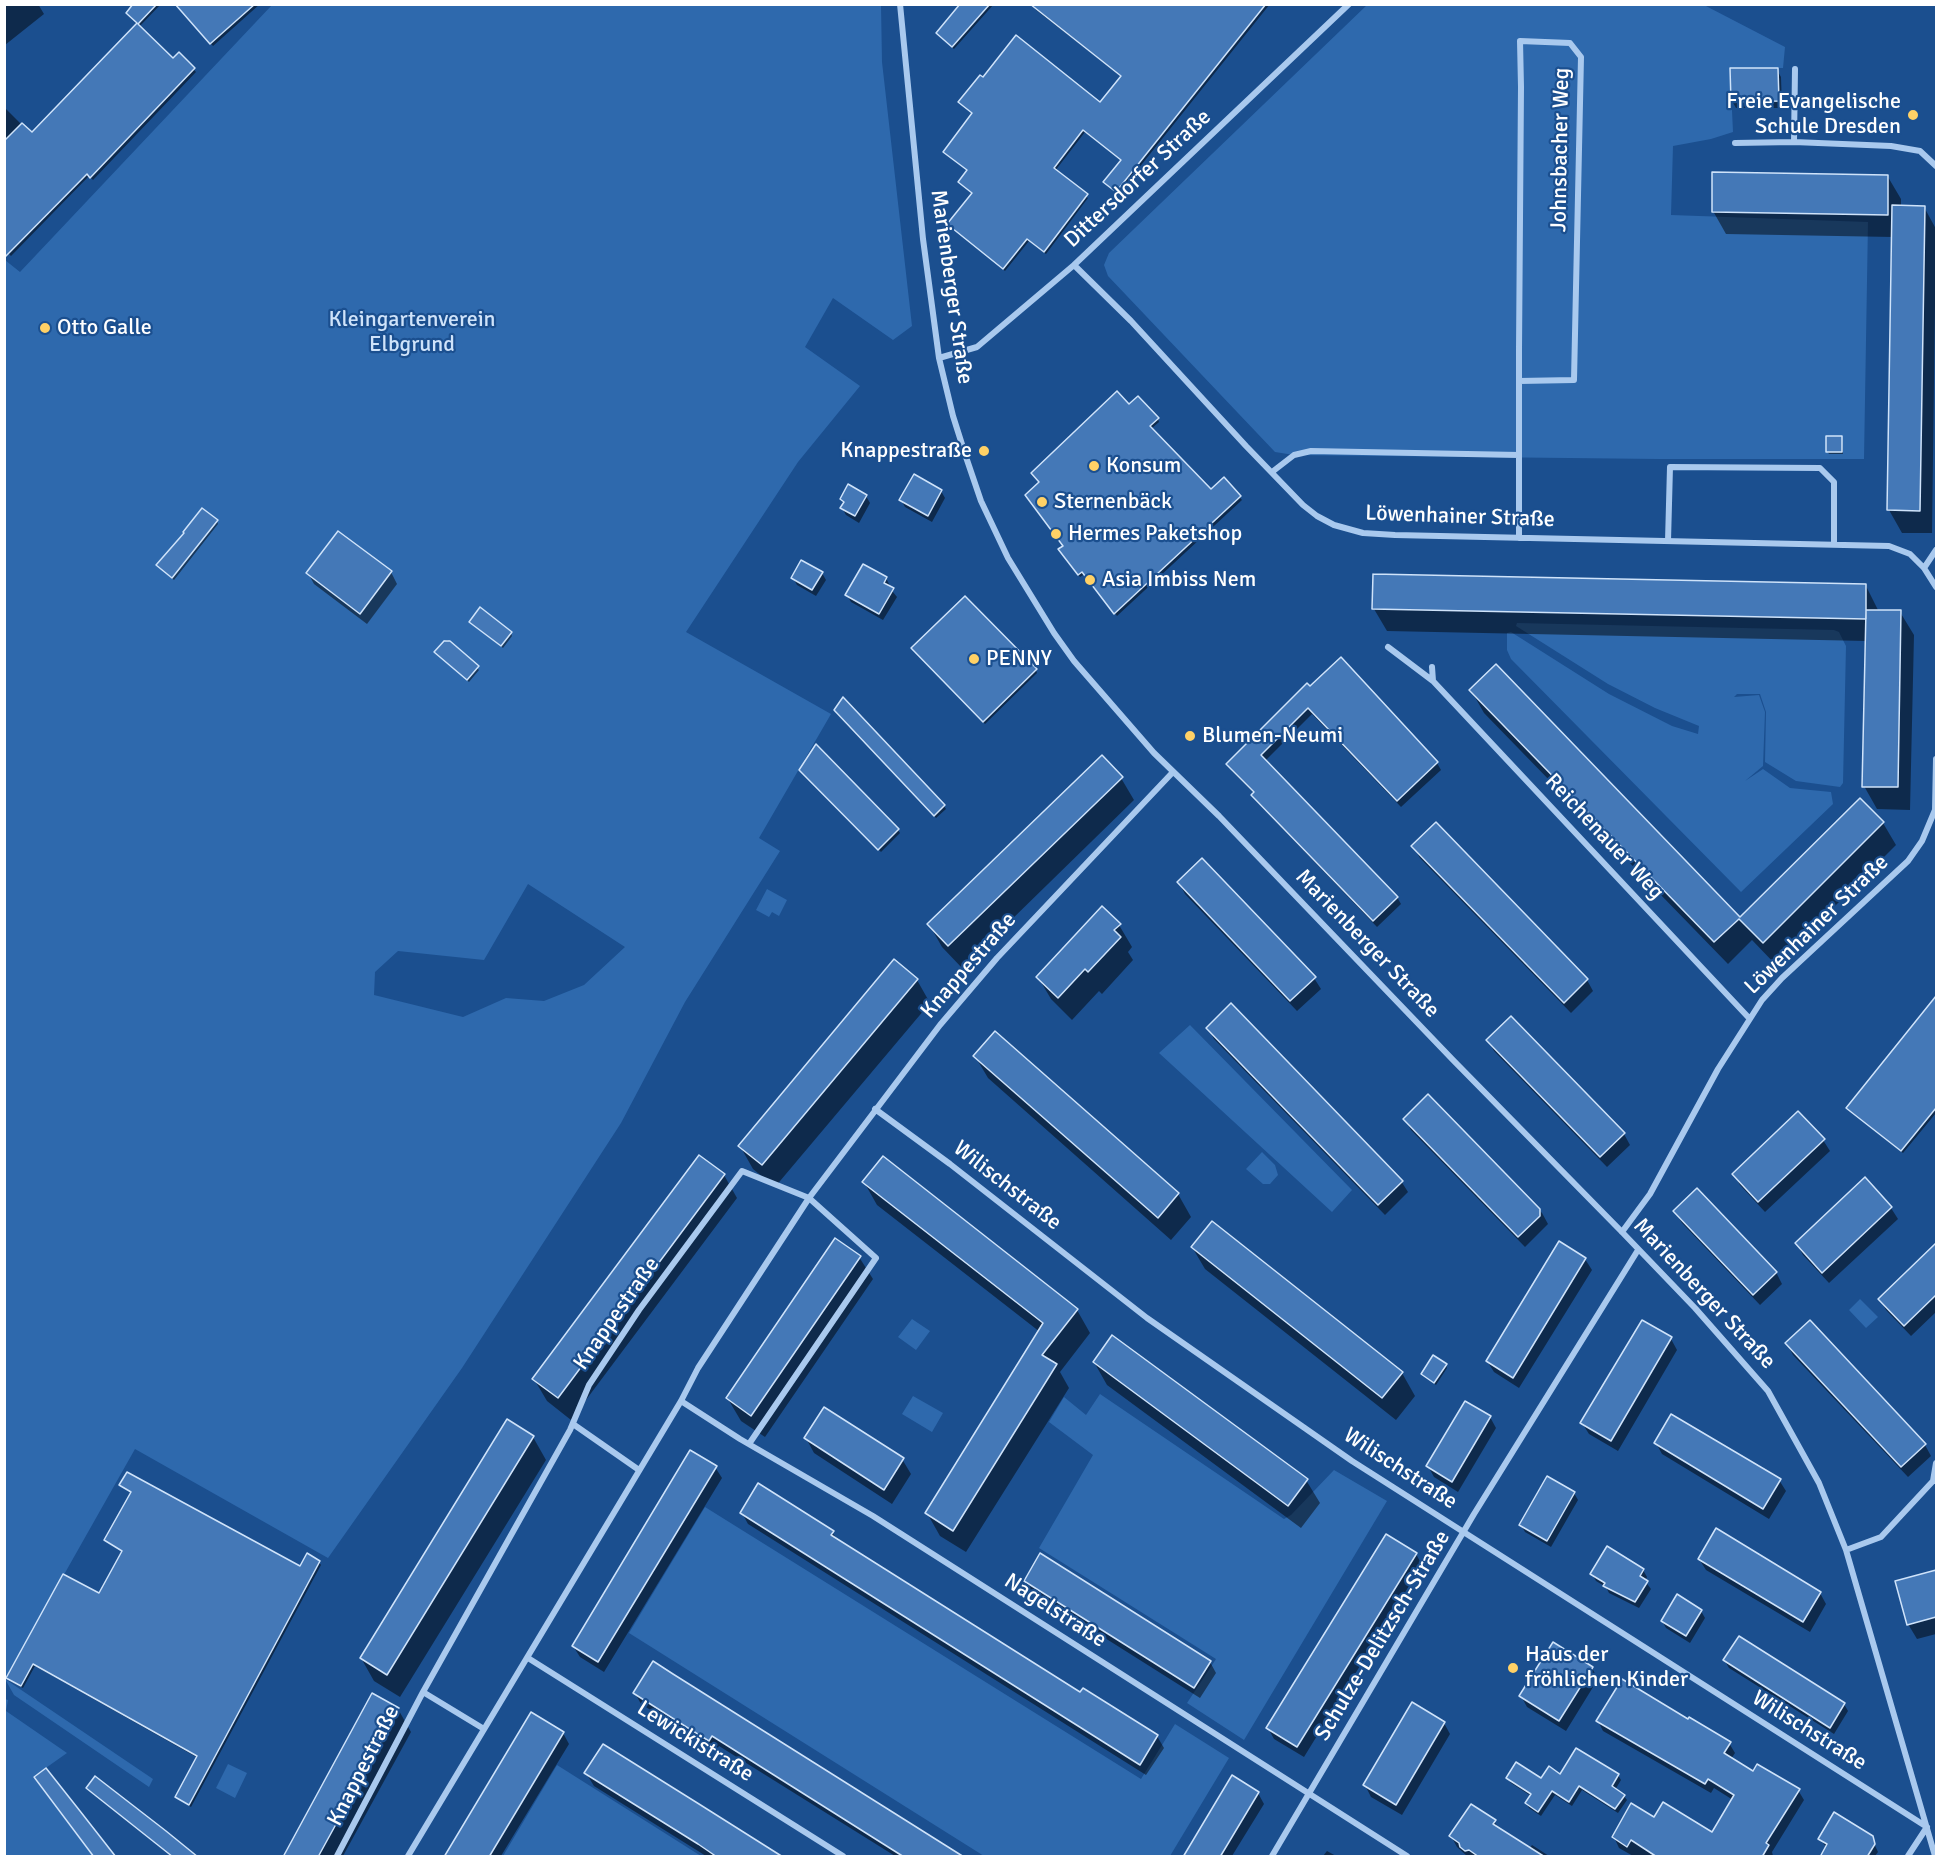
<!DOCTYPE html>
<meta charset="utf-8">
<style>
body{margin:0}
#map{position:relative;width:1941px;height:1861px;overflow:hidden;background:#1b4f8f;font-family:Signika,sans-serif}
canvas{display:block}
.frame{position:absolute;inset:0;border:6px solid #fff;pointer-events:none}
</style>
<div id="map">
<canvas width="1941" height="1861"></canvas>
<div class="frame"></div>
</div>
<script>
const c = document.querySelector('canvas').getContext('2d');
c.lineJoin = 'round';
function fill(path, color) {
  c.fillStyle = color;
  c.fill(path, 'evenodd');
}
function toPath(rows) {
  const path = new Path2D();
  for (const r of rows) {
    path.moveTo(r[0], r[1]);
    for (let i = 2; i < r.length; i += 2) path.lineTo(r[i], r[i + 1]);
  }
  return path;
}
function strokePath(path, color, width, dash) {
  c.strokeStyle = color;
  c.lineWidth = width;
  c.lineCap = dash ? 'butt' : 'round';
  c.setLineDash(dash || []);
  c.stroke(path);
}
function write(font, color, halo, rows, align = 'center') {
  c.font = font + ' Signika,sans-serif';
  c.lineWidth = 4.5;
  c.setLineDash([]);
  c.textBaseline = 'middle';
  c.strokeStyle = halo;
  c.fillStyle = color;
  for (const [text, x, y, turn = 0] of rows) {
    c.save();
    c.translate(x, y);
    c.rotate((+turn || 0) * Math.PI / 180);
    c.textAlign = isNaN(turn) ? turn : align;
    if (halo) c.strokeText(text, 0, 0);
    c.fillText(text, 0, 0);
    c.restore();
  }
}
fill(toPath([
 [272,5,881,5,882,62,912,326,893,340,833,298,805,347,860,386,798,462,686,632,831,714,759,838,780,851,685,1002,621,1123,462,1368,328,1558,135,1449,5,1679,153,1779,149,1787,14,1695,5,1679,5,260,20,272],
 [528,884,625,947,584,985,544,1001,506,998,463,1017,374,995,375,972,398,951,484,960],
 [1367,5,1704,5,1785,47,1783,68,1730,68,1733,132,1711,139,1673,146,1671,215,1868,222,1864,459,1659,459,1294,455,1275,452,1108,276,1104,265,1109,253],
 [1517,623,1834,630,1839,632,1846,646,1843,783,1840,787,1796,781,1765,762,1766,712,1760,694,1737,694,1734,697,1759,695,1765,712,1763,766,1745,781,1763,769,1790,788,1831,792,1833,804,1741,892,1511,659,1507,650,1507,633,1511,632,1609,694,1672,726,1698,734,1699,726,1655,708,1608,684,1516,626],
 [767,889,787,900,779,916,772,912,769,917,756,910],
 [1190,1025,1352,1190,1332,1212,1159,1053],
 [1262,1152,1275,1165,1278,1175,1270,1184,1263,1184,1246,1169],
 [1860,1299,1878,1317,1866,1328,1849,1310],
 [912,1319,930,1331,916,1350,898,1337],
 [1100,1394,1284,1519,1291,1515,1334,1470,1387,1501,1244,1740,1187,1703,1216,1659,1039,1548,1093,1455,1049,1422,1064,1397,1086,1415],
 [913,1396,943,1413,932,1432,902,1414],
 [705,1507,1141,1779,1175,1724,1229,1758,1170,1856,984,1856,629,1633],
 [5,1699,8,1700,6,1711,67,1753,33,1777,93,1856,5,1856],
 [228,1764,247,1773,235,1798,216,1788],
 [557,1765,701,1856,503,1856]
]), '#2e69ad');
fill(toPath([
 [4,4,38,4,44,14,5,45],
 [135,4,161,4,139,27,173,60,179,54,196,72,93,180,89,176,11,256,4,249,4,107,32,135,138,24,129,16],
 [175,4,260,4,213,46],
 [962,4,994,4,954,49,939,36],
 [1036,4,1270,4,1118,194,1105,182,1122,161,1085,132,1055,171,1088,198,1046,254,1029,241,1005,271,949,224,973,194,960,182,968,171,973,114,960,102,1100,104,1122,77,1036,10,1034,7],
 [1777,70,1781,77,1782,108,1736,108,1732,101],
 [1888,177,1901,199,1901,207,1924,207,1936,229,1932,533,1902,533,1889,510,1893,237,1726,234,1713,211],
 [1129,406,1158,419,1159,422,1151,429,1211,491,1224,479,1242,500,1117,616,1085,574,1080,577,1062,552],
 [1842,438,1843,454,1829,454,1827,451],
 [848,486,866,496,870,503,859,523,846,515,842,508,844,504,841,499],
 [941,491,945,498,932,522,905,507,901,500],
 [217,521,218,524,174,580,160,568],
 [391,572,397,584,367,624,314,584,308,573],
 [822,573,826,580,816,596,797,585,793,578],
 [886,578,890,586,889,587,897,597,883,620,851,602,847,595],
 [1866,586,1879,612,1900,612,1914,635,1910,810,1877,809,1864,786,1867,641,1387,631,1374,609],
 [471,622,511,633,512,636,503,648],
 [447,640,479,670,469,682,436,652],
 [915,651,1036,670,1037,673,985,724],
 [1341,659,1437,763,1441,770,1401,807,1312,714,1265,761,1397,897,1401,904,1377,927,1257,802,1253,795,1254,793,1232,771,1228,764],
 [1471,690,1740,919,1883,823,1896,845,1776,965,1752,940,1728,964,1484,713],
 [843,699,944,806,946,809,936,818,837,714,835,710],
 [816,746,898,830,900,833,881,852,803,773],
 [1121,778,1134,800,962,968,942,947,929,924],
 [1413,846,1587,980,1593,991,1571,1013,1420,858],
 [1179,883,1314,978,1321,989,1297,1011,1185,894],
 [1119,925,1132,947,1128,952,1133,960,1102,994,1099,991,1072,1020,1051,999,1038,977],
 [917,980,930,1003,775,1187,753,1169,740,1146],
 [1936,998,1936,1113,1903,1153,1848,1109],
 [1208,1028,1401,1181,1408,1192,1385,1215,1214,1039],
 [995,1033,1178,1194,1191,1217,1171,1240,988,1078,975,1056],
 [1488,1040,1624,1134,1630,1145,1607,1167,1494,1051],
 [1428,1096,1542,1213,1548,1224,1525,1247,1411,1130,1405,1119],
 [1823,1140,1830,1151,1765,1212,1740,1185,1734,1174],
 [724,1175,737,1198,571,1420,547,1401,534,1379],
 [864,1182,1077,1310,1090,1333,1060,1372,1069,1388,966,1552,940,1536,927,1513,1040,1332,877,1205],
 [1891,1208,1898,1219,1829,1283,1803,1255,1797,1244],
 [1675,1212,1776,1272,1782,1284,1760,1305,1682,1223],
 [1936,1245,1936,1312,1911,1336,1886,1310,1880,1299],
 [1192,1247,1402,1373,1415,1396,1396,1420,1205,1269],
 [859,1257,873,1279,765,1437,741,1421,728,1399],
 [1585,1259,1592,1270,1519,1388,1494,1372,1487,1361],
 [1671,1339,1677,1350,1618,1451,1589,1434,1582,1423],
 [1787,1344,1925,1445,1931,1456,1908,1477,1793,1355],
 [1094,1362,1306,1480,1320,1503,1301,1528,1107,1385],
 [1446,1365,1447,1368,1436,1385,1423,1374],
 [1490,1417,1496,1428,1458,1492,1434,1477,1428,1466],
 [533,1437,546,1460,400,1697,374,1681,361,1658],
 [806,1438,902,1459,911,1474,892,1504,814,1453],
 [1656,1443,1779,1480,1786,1491,1769,1519,1662,1454],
 [715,1467,722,1478,604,1672,580,1657,573,1646],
 [121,1485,300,1568,319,1562,321,1565,191,1807,176,1797,198,1758,35,1666,23,1688,10,1681,8,1678,100,1595,123,1552,108,1543,106,1540,132,1494],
 [1574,1493,1578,1500,1551,1547,1525,1532,1521,1525],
 [742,1513,832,1532,838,1541,1080,1694,1083,1690,1157,1736,1164,1748,1146,1775,748,1524],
 [1416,1554,1422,1565,1304,1757,1274,1739,1268,1728],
 [1699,1559,1820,1593,1826,1604,1810,1632,1706,1570],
 [1643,1570,1647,1577,1645,1581,1651,1589,1639,1608,1609,1593,1606,1587,1596,1581,1592,1574],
 [1936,1571,1936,1634,1917,1639,1908,1624,1897,1582],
 [1025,1581,1210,1662,1216,1673,1200,1698,1032,1592],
 [1701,1611,1705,1618,1690,1643,1666,1628,1662,1621],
 [1725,1661,1844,1704,1848,1711,1834,1734,1729,1668],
 [1592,1668,1598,1679,1566,1731,1527,1707,1521,1696],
 [635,1693,961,1856,895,1856,719,1746,716,1751,641,1704],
 [398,1709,411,1732,343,1856,285,1856],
 [1598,1721,1688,1721,1729,1743,1735,1753,1731,1759,1753,1773,1798,1790,1804,1800,1772,1852,1773,1856,1633,1856,1619,1848,1614,1837,1655,1820,1713,1835,1733,1800,1714,1788,1711,1793,1603,1731],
 [1444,1723,1450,1734,1402,1815,1371,1797,1365,1785],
 [563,1733,569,1744,501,1856,446,1856],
 [586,1773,780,1856,706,1856,594,1786],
 [1618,1775,1621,1780,1615,1790,1624,1796,1627,1800,1618,1813,1582,1790,1572,1806,1555,1795,1541,1816,1529,1808,1526,1803,1531,1796,1511,1783,1508,1778,1542,1780,1561,1776],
 [87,1789,189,1851,198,1856,173,1856],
 [1258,1793,1264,1804,1232,1856,1184,1856],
 [1494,1821,1499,1829,1529,1849,1532,1845,1549,1856,1467,1856,1457,1847,1451,1836],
 [1871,1837,1878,1852,1875,1856,1821,1856,1827,1848,1820,1839],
 [1327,1851,1336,1856,1323,1856]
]), '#0007');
const building = toPath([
 [133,4,157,4,138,24,173,58,179,52,195,68,90,178,87,174,4,258,4,141,22,123,32,132,137,23,126,13,133,4],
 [175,4,255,4,210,44,175,4],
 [960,4,990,4,952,47,936,33,960,4],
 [1030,4,1266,4,1116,192,1103,182,1121,160,1083,130,1054,168,1088,194,1044,252,1027,239,1003,269,947,224,972,193,958,182,967,170,943,152,972,113,958,102,980,75,983,77,1016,35,1100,102,1121,76,1030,4],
 [1730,68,1778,68,1779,101,1731,102,1730,68],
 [1712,172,1888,175,1888,215,1712,212,1712,172],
 [1892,205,1925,206,1920,511,1887,510,1892,205],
 [1117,391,1129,404,1138,396,1159,418,1150,426,1211,489,1224,477,1241,496,1114,614,1082,572,1078,575,1058,549,1063,546,1025,495,1039,482,1031,473,1117,391],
 [1826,436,1842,436,1842,452,1826,452,1826,436],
 [914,474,942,490,928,516,899,500,914,474],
 [848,484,867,495,855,516,840,508,844,502,840,499,848,484],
 [202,508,218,520,172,578,156,565,184,533,183,532,202,508],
 [338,531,392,571,360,614,306,573,338,531],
 [801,560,823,572,812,590,791,578,801,560],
 [863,564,887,577,884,583,894,588,879,614,845,595,863,564],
 [1373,574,1866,584,1866,619,1372,609,1373,574],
 [965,596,1037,669,983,722,911,648,965,596],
 [480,607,512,632,501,646,469,622,480,607],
 [1866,610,1901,610,1898,787,1862,787,1866,610],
 [444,641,450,641,479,666,467,680,434,652,444,641],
 [1341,657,1438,762,1397,801,1308,708,1261,755,1398,897,1373,921,1251,795,1254,792,1226,764,1307,683,1310,686,1341,657],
 [1496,664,1740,917,1860,798,1884,822,1763,943,1739,919,1714,942,1469,690,1496,664],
 [843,697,945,805,934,816,834,710,843,697],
 [816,744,899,829,878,850,799,770,816,744],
 [1102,755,1123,777,948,946,927,924,1102,755],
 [1436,822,1588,979,1564,1003,1411,846,1436,822],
 [1202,858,1316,977,1290,1001,1177,882,1202,858],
 [1102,906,1121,924,1114,930,1121,937,1088,972,1085,969,1058,998,1036,977,1102,906],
 [894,959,918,979,762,1165,738,1146,894,959],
 [1936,996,1936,1108,1901,1151,1846,1108,1936,996],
 [1231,1003,1403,1181,1378,1205,1206,1028,1231,1003],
 [1511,1016,1625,1133,1600,1157,1486,1040,1511,1016],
 [995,1031,1179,1193,1158,1218,973,1056,995,1031],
 [1428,1094,1540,1209,1540,1216,1518,1237,1403,1119,1428,1094],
 [1798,1111,1825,1139,1758,1202,1732,1174,1798,1111],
 [699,1155,725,1174,558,1398,532,1379,699,1155],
 [883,1156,1078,1309,1042,1355,1057,1364,953,1531,925,1513,1043,1323,862,1182,883,1156],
 [1865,1177,1892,1207,1822,1273,1795,1243,1865,1177],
 [1697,1188,1777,1272,1753,1295,1673,1211,1697,1188],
 [1212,1221,1403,1372,1382,1398,1191,1247,1212,1221],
 [835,1238,861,1256,751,1416,726,1398,835,1238],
 [1559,1241,1586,1258,1513,1378,1486,1361,1559,1241],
 [1936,1243,1936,1295,1904,1326,1878,1299,1936,1243],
 [1642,1320,1672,1337,1611,1441,1580,1423,1642,1320],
 [1810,1320,1926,1444,1901,1467,1785,1343,1810,1320],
 [1112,1335,1308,1479,1288,1506,1093,1362,1112,1335],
 [1433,1355,1447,1364,1434,1383,1421,1374,1433,1355],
 [1465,1401,1491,1416,1452,1482,1426,1466,1465,1401],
 [824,1407,904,1458,884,1490,804,1438,824,1407],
 [1671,1414,1781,1479,1763,1509,1654,1443,1671,1414],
 [507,1419,534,1436,387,1675,360,1658,507,1419],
 [690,1450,717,1466,598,1662,572,1646,690,1450],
 [127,1472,300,1566,307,1553,320,1561,189,1805,175,1797,197,1756,33,1664,21,1686,6,1678,63,1574,99,1593,122,1551,104,1540,131,1492,119,1485,127,1472],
 [1547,1476,1575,1492,1547,1541,1519,1525,1547,1476],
 [758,1483,834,1531,831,1535,1080,1692,1083,1688,1158,1735,1140,1765,740,1513,758,1483],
 [1716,1528,1821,1592,1803,1622,1698,1559,1716,1528],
 [1386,1534,1417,1553,1297,1747,1266,1728,1386,1534],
 [1607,1546,1644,1569,1640,1576,1648,1581,1635,1602,1603,1586,1605,1583,1590,1574,1607,1546],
 [1040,1553,1211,1661,1194,1688,1024,1581,1040,1553],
 [1936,1570,1936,1617,1907,1625,1895,1581,1936,1570],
 [1677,1594,1702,1610,1686,1636,1661,1621,1677,1594],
 [1739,1636,1845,1703,1830,1728,1723,1660,1739,1636],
 [1553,1642,1593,1667,1559,1721,1519,1696,1553,1642],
 [653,1661,673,1674,964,1857,904,1857,712,1736,709,1741,688,1728,633,1693,653,1661],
 [1622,1679,1688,1719,1689,1717,1731,1742,1724,1753,1753,1771,1757,1764,1800,1789,1766,1843,1769,1845,1762,1857,1657,1857,1631,1840,1627,1847,1612,1837,1631,1803,1654,1817,1663,1802,1712,1832,1734,1795,1708,1779,1705,1784,1596,1721,1622,1679],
 [372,1693,399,1708,363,1775,318,1857,283,1857,372,1693],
 [1412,1702,1445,1722,1396,1805,1363,1785,1412,1702],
 [531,1712,564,1732,489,1857,444,1857,531,1712],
 [603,1744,699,1804,783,1857,717,1857,698,1844,584,1773,603,1744],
 [1576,1748,1619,1774,1612,1786,1625,1795,1615,1809,1579,1786,1569,1802,1552,1791,1538,1812,1525,1803,1531,1794,1506,1778,1516,1762,1541,1778,1549,1766,1560,1774,1576,1748],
 [46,1768,80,1811,116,1857,94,1857,34,1777,46,1768],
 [1232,1775,1259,1792,1220,1857,1183,1857,1232,1775],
 [95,1776,166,1831,198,1857,173,1857,86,1788,95,1776],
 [1471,1804,1496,1820,1493,1824,1545,1857,1479,1857,1469,1850,1465,1851,1460,1847,1459,1843,1449,1836,1471,1804],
 [1834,1812,1873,1836,1875,1844,1867,1857,1820,1857,1827,1844,1818,1839,1834,1812]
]);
fill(building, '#4478b7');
strokePath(building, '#cfe3fa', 1.5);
strokePath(toPath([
 [900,4,923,239,939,358,953,416,966,457,981,501,1008,558,1054,633,1074,661,1154,753,1219,816,1453,1060,1622,1232,1695,1308,1768,1391,1819,1483,1846,1550,1935,1856],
 [1794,142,1795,69],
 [1735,143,1794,142,1891,146,1920,151,1936,166],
 [1074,265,1131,321,1246,446,1303,505,1317,516,1334,525,1363,533,1395,535,1889,546,1910,554,1924,568,1936,587],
 [939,358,977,347,1074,265,1349,4],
 [1519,381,1574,380,1581,57,1570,43,1520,41,1521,87,1519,350,1519,538],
 [1272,472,1294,455,1311,451,1519,455],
 [1668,541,1670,467,1820,468,1834,482,1834,544],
 [1924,568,1936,550],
 [1388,647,1433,681,1749,1018],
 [1432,667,1433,681],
 [875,1109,950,1164,1147,1318,1352,1461,1927,1827,1908,1856],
 [1622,1232,1650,1194,1718,1069,1762,1000,1782,978,1908,861,1922,841,1935,810,1936,759],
 [681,1401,740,1439,873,1516,1407,1856],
 [573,1424,639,1470],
 [1933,1481,1936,1463],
 [1846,1550,1881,1537,1933,1481,1936,1481],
 [528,1658,843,1856],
 [423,1692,484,1729],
 [337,1856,423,1692,570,1430,589,1385,639,1310,742,1171,809,1198,876,1258,749,1444],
 [408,1856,681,1401,698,1368,809,1198,940,1025,997,958,1173,772],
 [1272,1856,1474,1514,1638,1250]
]), '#a9c9ee', 6);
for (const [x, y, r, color] of [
 [1913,115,6,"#ffd166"],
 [45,328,6,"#ffd166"],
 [984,451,6,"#ffd166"],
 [1094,466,6,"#ffd166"],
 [1042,502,6,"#ffd166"],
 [1056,534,6,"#ffd166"],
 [1090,580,6,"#ffd166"],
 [974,659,6,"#ffd166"],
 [1190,736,6,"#ffd166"],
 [1513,1668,6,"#ffd166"]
]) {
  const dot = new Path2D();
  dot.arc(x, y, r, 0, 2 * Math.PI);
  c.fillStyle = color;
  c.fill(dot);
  strokePath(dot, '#1b4f8f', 2);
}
write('22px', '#fff', '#1b4f8f', [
 ["Freie Evangelische",1901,102,"right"],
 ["Schule Dresden",1901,127,"right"],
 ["Otto Galle",57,328],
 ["Knappestraße",972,451,"right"],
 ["Konsum",1106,466],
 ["Sternenbäck",1054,502],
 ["Hermes Paketshop",1068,534],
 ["Asia Imbiss Nem",1102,580],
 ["PENNY",986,659],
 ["Blumen-Neumi",1202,736],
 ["Haus der",1525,1655],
 ["fröhlichen Kinder",1525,1680]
], 'left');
write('22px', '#fff', '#1b4f8f', [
 ["Johnsbacher Weg",1561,150,-89],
 ["Dittersdorfer Straße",1138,179,-43],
 ["Marienberger Straße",951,287,82],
 ["Löwenhainer Straße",1460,517,2],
 ["Reichenauer Weg",1604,837,47],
 ["Löwenhainer Straße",1817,925,-44],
 ["Marienberger Straße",1367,944,46],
 ["Knappestraße",969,966,-49],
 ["Wilischstraße",1007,1186,38],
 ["Marienberger Straße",1704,1294,47],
 ["Knappestraße",617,1314,-55],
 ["Wilischstraße",1400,1469,33],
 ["Nagelstraße",1055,1611,33],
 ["Schulze-Delitzsch-Straße",1383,1636,-59],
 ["Wilischstraße",1809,1731,32],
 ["Lewickistraße",695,1742,32],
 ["Knappestraße",364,1766,-63]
]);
write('22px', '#cfe3fa', '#1b4f8f', [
 ["Kleingartenverein",412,320],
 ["Elbgrund",412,345]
]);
</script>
